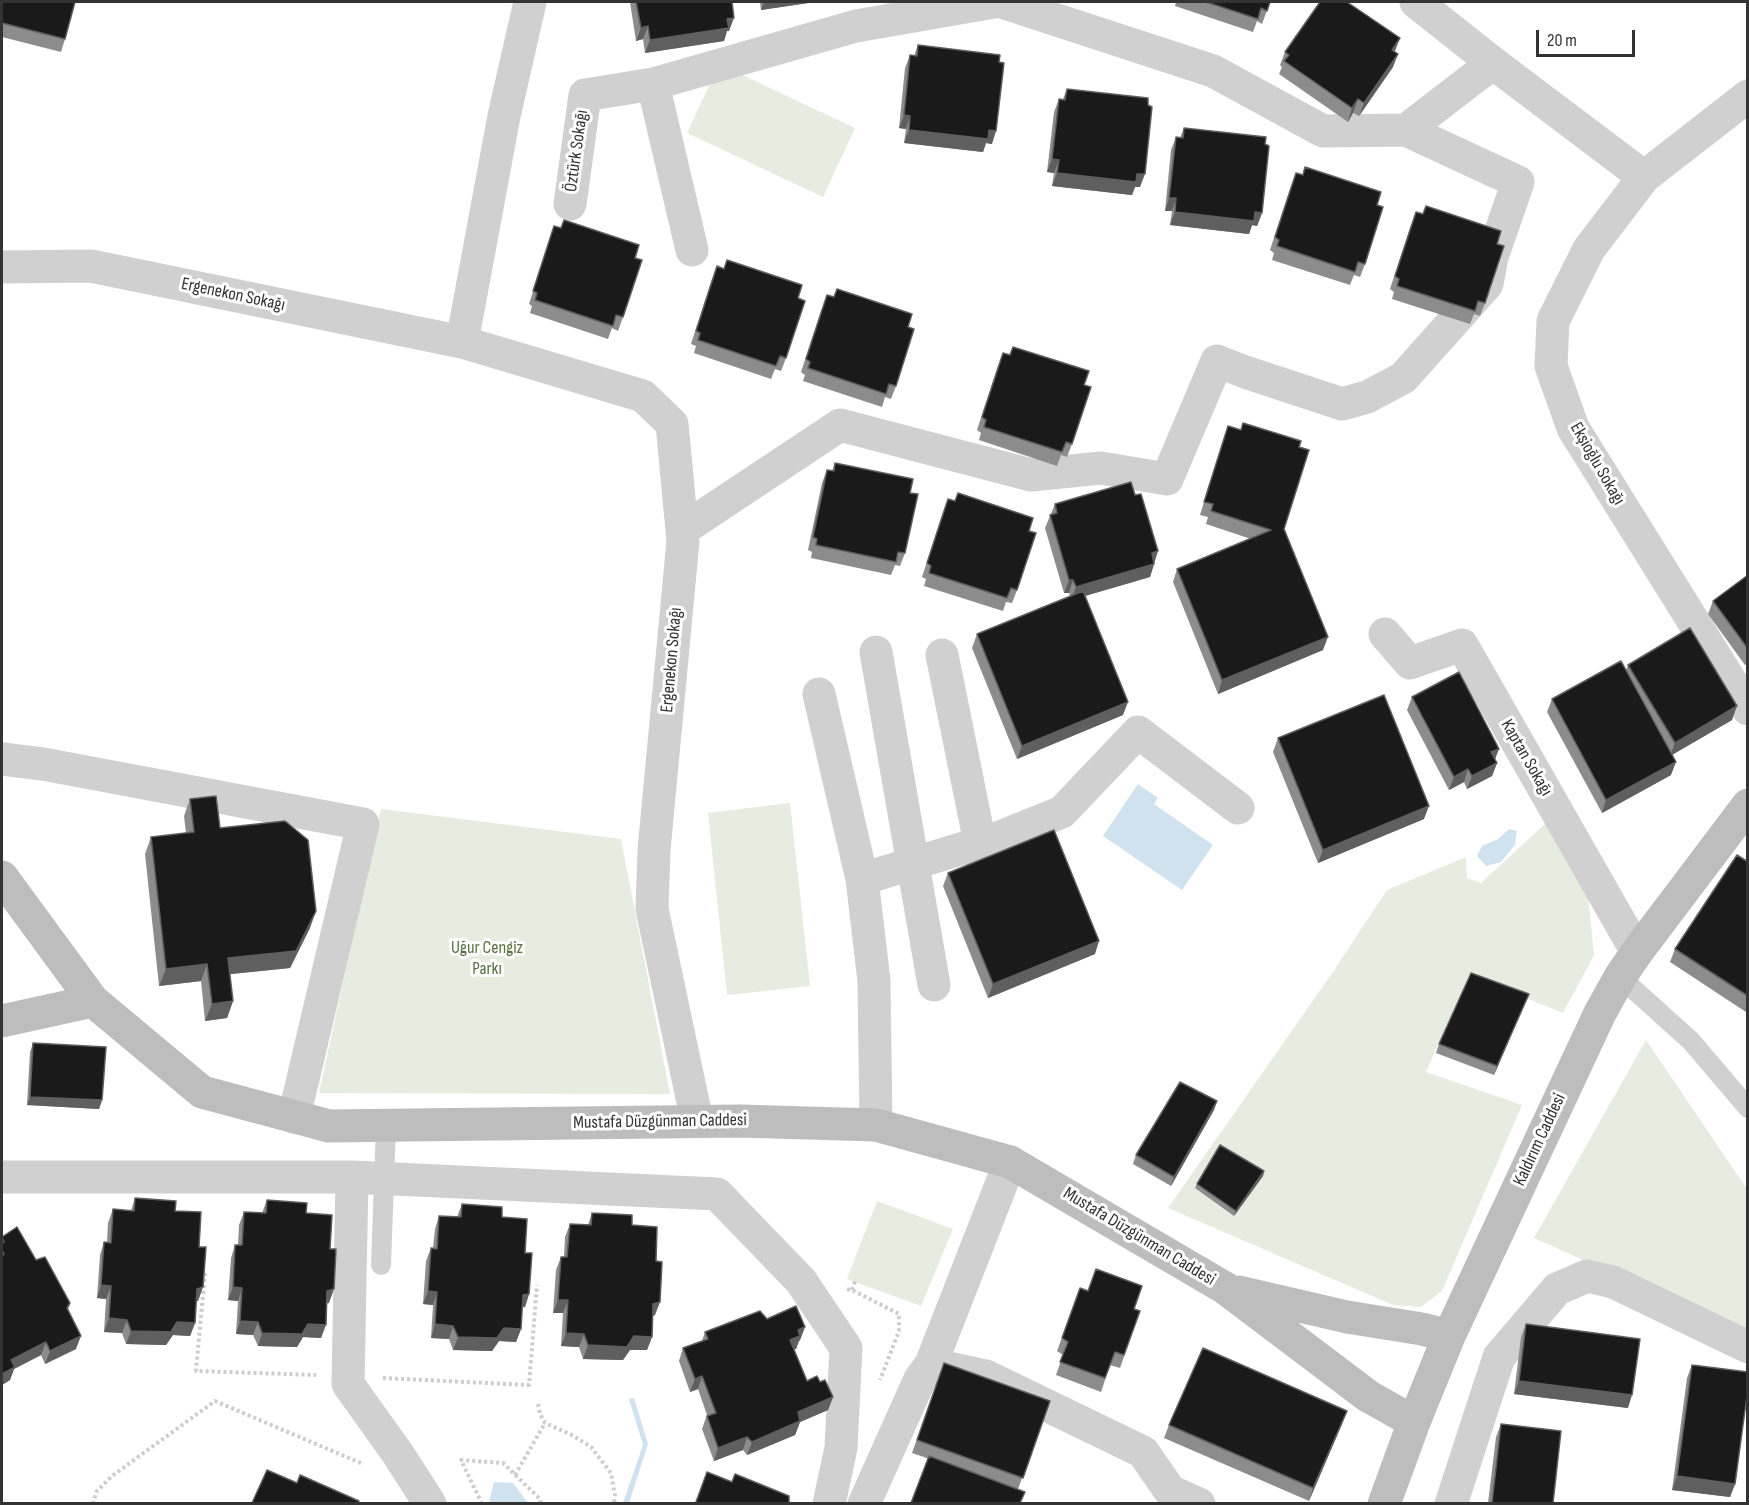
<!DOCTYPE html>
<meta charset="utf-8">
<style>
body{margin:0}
#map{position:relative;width:1749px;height:1505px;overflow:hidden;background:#fff;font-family:"Sofia Sans Condensed",sans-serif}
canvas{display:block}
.frame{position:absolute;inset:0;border:3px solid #333;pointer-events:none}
.scale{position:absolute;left:1536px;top:30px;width:99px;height:27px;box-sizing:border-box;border:3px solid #333;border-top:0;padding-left:8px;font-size:18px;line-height:21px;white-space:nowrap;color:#333;-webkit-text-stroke:4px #fff;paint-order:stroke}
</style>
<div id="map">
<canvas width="1749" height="1505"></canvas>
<div class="frame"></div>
<div class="scale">20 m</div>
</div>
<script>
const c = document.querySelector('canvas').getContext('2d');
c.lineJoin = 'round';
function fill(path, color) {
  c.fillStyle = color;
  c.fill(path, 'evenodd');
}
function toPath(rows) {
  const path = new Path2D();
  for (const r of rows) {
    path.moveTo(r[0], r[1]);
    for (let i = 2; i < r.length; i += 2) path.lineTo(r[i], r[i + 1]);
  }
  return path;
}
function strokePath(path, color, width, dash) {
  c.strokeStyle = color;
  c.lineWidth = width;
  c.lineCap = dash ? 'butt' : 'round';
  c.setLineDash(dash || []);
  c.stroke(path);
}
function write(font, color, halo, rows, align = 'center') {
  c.font = font + ' "Sofia Sans Condensed",sans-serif';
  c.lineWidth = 6;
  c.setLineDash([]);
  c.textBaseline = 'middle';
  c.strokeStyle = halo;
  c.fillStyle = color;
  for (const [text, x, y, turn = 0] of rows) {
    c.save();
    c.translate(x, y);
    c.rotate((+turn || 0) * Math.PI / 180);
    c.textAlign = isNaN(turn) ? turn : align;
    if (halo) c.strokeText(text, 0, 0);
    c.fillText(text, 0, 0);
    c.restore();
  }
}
fill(toPath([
 [719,64,855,128,823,197,687,133],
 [790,803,810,986,727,995,708,813],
 [381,809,621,839,670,1094,319,1093],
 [1546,823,1588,896,1594,955,1563,1013,1469,975,1426,1072,1522,1105,1442,1291,1421,1307,1393,1305,1168,1208,1335,969,1387,890,1466,857,1467,878,1481,883],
 [1646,1040,1747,1189,1747,1334,1534,1238],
 [877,1201,953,1229,921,1306,847,1279]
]), '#e6ecdf');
fill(toPath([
 [1138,784,1158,798,1154,804,1213,845,1182,890,1103,836],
 [1509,829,1517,831,1515,845,1501,862,1486,866,1477,856,1482,846,1498,839],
 [634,1398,648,1444,629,1503,623,1503,643,1445,629,1399],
 [494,1482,513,1483,528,1503,489,1503]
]), '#cfe2ee');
strokePath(toPath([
 [205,1273,196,1371,316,1375],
 [847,1289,854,1291,899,1314,899,1331,880,1380],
 [852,1290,855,1281],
 [383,1378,529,1385,537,1285],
 [538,1404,540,1414,545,1423,572,1435,591,1447,611,1473,615,1496,614,1504],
 [515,1475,545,1423],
 [93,1504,96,1492,112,1476,215,1401,363,1464],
 [482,1504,461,1460,503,1463,540,1499,541,1504]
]), '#cdcdcd', 4, [3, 3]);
strokePath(toPath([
 [1620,977,1691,1041,1748,1108],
 [381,1265,386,1126]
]), '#d0d0d0', 20);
strokePath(toPath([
 [1002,2,1213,71,1323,131,1406,130,1493,63,1644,177,1748,96],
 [1416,2,1493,63],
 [1644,177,1589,249,1553,321,1551,366,1573,428,1748,709],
 [570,204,585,95,653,84],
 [692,250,653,84,856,26,994,2],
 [2,267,91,266,462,342,643,396,672,424,683,541,654,850,652,909,697,1121],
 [462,342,504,116,530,2],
 [682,530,840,425,1031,475,1101,468,1167,479,1217,361,1245,372,1342,404,1367,397,1403,378,1487,284,1492,257,1518,182,1406,130],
 [1385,634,1410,663,1462,645,1637,952],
 [876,652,934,985],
 [942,655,980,843],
 [819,694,862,879,874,981,876,1125],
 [2,759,43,764,363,824,294,1117],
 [862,879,1000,837,1062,812,1138,732,1238,808],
 [2,1177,352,1177,348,1384,398,1454,430,1504],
 [352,1177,717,1194,801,1281,846,1348,841,1448,829,1504],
 [931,1364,1010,1162],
 [864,1504,920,1379,931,1364,986,1376,1143,1452,1170,1491,1199,1504],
 [1451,1504,1499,1357,1557,1289,1587,1276,1613,1282,1748,1347]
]), '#d0d0d0', 33);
strokePath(toPath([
 [2,877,93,1001,202,1092,329,1126,740,1121,876,1125,1010,1162,1225,1288,1368,1396,1414,1422],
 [2,1021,93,1001],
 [1239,1292,1347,1317,1422,1329,1449,1336],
 [1384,1504,1414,1422,1449,1336,1600,1013,1620,977,1637,952,1748,805]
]), '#bdbdbd', 33);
fill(toPath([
 [2,2,65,39,61,52,2,37],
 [630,2,732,2,729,31,727,31,724,41,645,53,643,39,636,41],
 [760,2,815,2,761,10],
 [1176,2,1270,2,1262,24,1257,21,1253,32,1175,6],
 [918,45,992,144,986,143,983,152,904,143,906,129,899,128,905,68,910,55,914,56],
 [1285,52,1395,52,1393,67,1359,116,1353,113,1348,122,1279,74,1282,67,1280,65],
 [1067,89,1140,187,1135,187,1132,195,1052,186,1054,173,1047,172,1054,112,1059,99,1063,99],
 [1184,128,1265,144,1262,213,1257,226,1252,225,1249,234,1170,225,1172,211,1165,211,1171,150,1176,137,1180,138],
 [1291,186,1377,205,1365,264,1360,277,1354,275,1350,285,1272,260,1274,253,1270,250],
 [1411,225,1497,244,1485,303,1480,316,1474,314,1470,324,1392,299,1394,292,1390,289],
 [554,226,635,258,623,317,618,331,612,328,608,339,530,313,532,306,529,304],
 [712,279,798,298,786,358,781,371,775,369,771,379,694,353,696,346,691,344],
 [822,308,908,327,896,386,891,399,885,397,882,407,803,381,805,375,801,372],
 [998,366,1084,385,1072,444,1067,457,1061,455,1057,466,979,440,981,433,977,430],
 [1228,426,1299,447,1284,529,1323,650,1218,694,1173,582,1177,569,1251,539,1206,524,1208,517,1200,515],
 [835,463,910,493,905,553,900,566,895,565,891,575,811,558,812,552,808,550,822,483,827,470,832,471],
 [1055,504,1154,562,1154,564,1150,577,1085,596,1123,715,1017,759,972,648,977,634,1070,596,1069,593,1064,593,1045,528],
 [943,512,1029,531,1017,590,1012,603,1006,602,1003,611,924,586,926,579,922,577],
 [1748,575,1748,663,1745,665,1708,614,1713,601],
 [1628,665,1732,720,1672,755,1671,775,1602,813,1547,712,1552,699,1626,670],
 [1412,697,1497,763,1492,776,1467,789,1464,782,1449,790,1407,710],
 [1278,738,1424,819,1318,863,1273,752],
 [190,799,220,828,310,928,290,968,230,974,233,1001,227,1018,205,1021,201,981,159,986,145,854,151,837,186,833,184,816],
 [1748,862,1748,1010,1746,1012,1670,962,1675,949],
 [948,873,1095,954,988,998,943,886],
 [1525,1003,1494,1075,1436,1053,1439,1044],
 [33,1043,102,1100,99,1109,27,1105,30,1052],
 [1217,1101,1214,1110,1171,1186,1133,1164,1136,1155],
 [1264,1171,1263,1176,1234,1216,1195,1188,1197,1184],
 [135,1198,175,1211,199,1247,203,1287,198,1301,196,1301,195,1323,190,1336,173,1335,166,1345,126,1344,122,1333,104,1332,106,1299,97,1298,100,1255,104,1242,107,1242,108,1223,113,1209,131,1211],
 [267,1200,306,1213,330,1249,329,1303,327,1303,321,1338,303,1337,297,1347,258,1346,253,1335,236,1334,238,1301,228,1300,231,1258,235,1245,238,1245,239,1225,244,1212,262,1213],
 [462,1204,502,1217,525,1253,529,1294,525,1307,522,1307,521,1329,516,1342,499,1341,492,1351,453,1350,449,1339,431,1338,433,1305,423,1304,426,1261,431,1248,433,1248,435,1229,439,1216,457,1217],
 [592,1213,632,1225,656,1261,655,1315,653,1316,652,1337,647,1350,630,1350,623,1360,583,1359,579,1347,561,1346,563,1313,553,1313,556,1270,561,1257,564,1257,565,1237,570,1224,588,1225],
 [2,1237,36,1260,70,1303,68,1310,76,1349,45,1364,41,1355,14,1369,10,1380,2,1385],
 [1080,1288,1140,1311,1120,1368,1110,1365,1101,1392,1056,1375,1063,1355,1057,1351],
 [767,1319,805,1327,800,1340,799,1341,796,1349,794,1349,807,1381,820,1382,833,1397,828,1410,800,1422,795,1435,747,1455,743,1450,714,1461,702,1429,707,1415,698,1389,690,1392,679,1361,683,1348,702,1341,705,1332],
 [1526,1324,1628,1408,1514,1394,1521,1337],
 [944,1363,1050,1401,1018,1489,912,1453],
 [1692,1365,1735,1484,1730,1497,1672,1490,1687,1378],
 [1342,1424,1309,1501,1164,1438,1169,1425],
 [1501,1424,1553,1503,1488,1503,1496,1437]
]), '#8c8c8c');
fill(toPath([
 [764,2,815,2,761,10],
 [734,18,729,31,727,31,724,41,645,53,650,40],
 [648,26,643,39,636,41,641,28],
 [1400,38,1395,51,1392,50],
 [1398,54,1393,67,1359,116,1364,103],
 [1358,99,1353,113,1348,122,1352,108],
 [904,115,910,116,906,129,899,128],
 [909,130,989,130,996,131,992,144,986,143,983,152,904,143],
 [1052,159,1059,160,1054,173,1047,172],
 [1057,173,1137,174,1145,174,1140,187,1135,187,1132,195,1052,186],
 [1169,198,1176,198,1172,211,1165,211],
 [1175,212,1255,212,1262,213,1257,226,1252,225,1249,234,1170,225],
 [1158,551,1150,577,1071,600,1076,587],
 [1069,580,1073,580,1069,593,1064,593],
 [1328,637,1323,650,1218,694,1222,680],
 [1128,702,1123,715,1017,759,1022,746],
 [1737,706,1732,720,1670,756,1675,743],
 [1499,749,1494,762,1491,752],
 [1676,762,1671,775,1602,813,1606,800],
 [1497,763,1492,776,1467,789,1472,776],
 [1468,769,1464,782,1449,790,1454,777],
 [1429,806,1424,819,1318,863,1323,850],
 [316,911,310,928,290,968,222,975,228,958],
 [1099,941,1095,954,988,998,993,984],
 [207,964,201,981,159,986,166,969],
 [1529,994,1525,1003,1494,1075,1497,1066],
 [233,1001,227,1018,205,1021,212,1004],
 [30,1097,102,1100,99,1109,27,1105],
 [1217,1101,1214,1110,1171,1186,1174,1177],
 [1264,1171,1263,1176,1234,1216,1236,1211],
 [101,1285,111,1286,106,1299,97,1298],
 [203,1287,198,1301,192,1302,197,1289],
 [233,1287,242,1288,238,1301,228,1300],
 [334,1289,329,1303,323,1304,327,1291],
 [428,1291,437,1292,433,1305,423,1304],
 [529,1294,525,1307,518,1308,523,1295],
 [558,1300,568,1300,563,1313,553,1313],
 [660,1302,655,1315,649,1317,653,1304],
 [109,1318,127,1320,122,1333,104,1332],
 [240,1321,258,1322,253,1335,236,1334],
 [177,1322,195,1323,190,1336,173,1335,166,1345,126,1344,131,1331],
 [308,1324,326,1325,321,1338,303,1337,297,1347,258,1346,262,1333],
 [435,1324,453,1326,449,1339,431,1338],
 [805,1327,800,1340,799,1341,796,1349,785,1353,790,1340,798,1330],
 [504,1328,521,1329,516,1342,499,1341,492,1351,453,1350,458,1337],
 [566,1333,584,1334,579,1347,561,1346],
 [81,1336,76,1349,45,1364,50,1351],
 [634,1336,652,1337,647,1350,630,1350,623,1360,583,1359,588,1345],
 [46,1342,41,1355,14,1369,10,1380,2,1385,2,1374,11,1360],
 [702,1376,698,1389,690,1392,695,1379],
 [1519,1381,1632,1395,1628,1408,1514,1394],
 [833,1397,828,1410,800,1422,795,1435,747,1455,752,1442,798,1412],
 [1347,1411,1342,1424,1309,1501,1313,1488],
 [747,1437,743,1450,714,1461,718,1448],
 [1677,1476,1735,1484,1730,1497,1672,1490]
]), '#5f5f5f');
const building = toPath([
 [2,2,75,2,65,39,2,23,2,2],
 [636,2,732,2,734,18,727,19,729,28,650,40,648,26,641,28,636,2],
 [1206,2,1270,2,1267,11,1261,8,1258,19,1206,2],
 [1320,2,1347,2,1400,38,1392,50,1398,54,1364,103,1358,99,1352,108,1284,61,1289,55,1285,52,1320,2],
 [918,45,1000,55,999,62,1004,63,996,131,989,130,988,139,909,130,910,116,904,115,910,55,917,56,918,45],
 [1067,89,1148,98,1148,105,1152,107,1145,174,1137,174,1136,182,1057,173,1059,160,1052,159,1059,99,1065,100,1067,89],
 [1184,128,1266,137,1265,144,1269,146,1262,213,1255,212,1254,221,1175,212,1176,198,1169,198,1176,137,1183,138,1184,128],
 [1305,167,1381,192,1377,205,1383,207,1365,264,1358,262,1355,272,1277,246,1279,240,1275,237,1296,173,1303,175,1305,167],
 [1426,206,1501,231,1497,244,1504,246,1485,303,1478,301,1475,311,1397,286,1399,279,1395,276,1416,212,1423,214,1426,206],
 [564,220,639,245,635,258,642,260,623,317,616,315,613,326,535,300,537,293,533,291,554,226,561,228,564,220],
 [727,260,802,285,798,298,805,301,786,358,780,356,776,366,698,340,700,333,696,331,717,266,724,269,727,260],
 [837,289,912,314,908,327,914,329,896,386,889,384,886,394,808,368,810,362,806,359,827,295,834,297,837,289],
 [1013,347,1089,371,1084,385,1091,387,1072,444,1066,442,1062,452,984,427,986,420,982,417,1003,353,1010,355,1013,347],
 [1243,423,1301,441,1299,447,1309,450,1284,529,1328,637,1222,680,1177,569,1271,530,1211,511,1213,504,1204,502,1228,426,1241,430,1243,423],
 [835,463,913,479,910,493,918,494,905,553,898,552,896,562,816,545,817,539,813,537,827,470,834,471,835,463],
 [1131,482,1135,495,1141,494,1158,551,1152,553,1154,564,1076,587,1073,580,1069,580,1050,515,1057,513,1055,504,1131,482],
 [958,493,1033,518,1029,531,1036,533,1017,590,1011,588,1007,598,929,573,931,566,927,563,948,499,955,501,958,493],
 [1748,575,1748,649,1713,601,1748,575],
 [1083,591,1128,702,1022,746,977,634,1083,591],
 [1690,628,1737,706,1675,743,1628,665,1690,628],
 [1621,661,1676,762,1606,800,1552,699,1621,661],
 [1459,672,1499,749,1491,752,1497,763,1472,776,1468,769,1454,777,1412,697,1459,672],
 [1384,695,1429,806,1323,850,1278,738,1384,695],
 [216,796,220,828,285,821,308,840,316,911,296,951,228,958,233,1001,212,1004,207,964,166,969,151,837,194,832,190,799,216,796],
 [1054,830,1099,941,993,984,948,873,1054,830],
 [1737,855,1748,862,1748,996,1675,949,1737,855],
 [1471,973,1529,994,1497,1066,1439,1044,1471,973],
 [33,1043,106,1047,102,1100,30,1097,33,1043],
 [1180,1082,1217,1101,1174,1177,1136,1155,1180,1082],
 [1220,1145,1264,1171,1236,1211,1197,1184,1220,1145],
 [135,1198,176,1201,175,1211,201,1212,199,1247,206,1247,203,1287,197,1289,195,1323,177,1322,171,1332,131,1331,127,1320,109,1318,111,1286,101,1285,104,1242,111,1243,113,1209,134,1211,135,1198],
 [267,1200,307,1203,306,1213,332,1215,330,1249,336,1249,334,1289,327,1291,326,1325,308,1324,302,1334,262,1333,258,1322,240,1321,242,1288,233,1287,235,1245,242,1245,244,1212,266,1213,267,1200],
 [462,1204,502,1207,502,1217,527,1219,525,1253,532,1253,529,1294,523,1295,521,1329,504,1328,497,1338,458,1337,453,1326,435,1324,437,1292,428,1291,431,1248,437,1249,439,1216,461,1217,462,1204],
 [592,1213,632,1215,632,1225,657,1227,656,1261,662,1262,660,1302,653,1304,652,1337,634,1336,627,1347,588,1345,584,1334,566,1333,568,1300,558,1300,561,1257,567,1257,570,1224,591,1225,592,1213],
 [17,1227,36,1260,45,1257,70,1303,67,1308,81,1336,50,1351,46,1342,11,1360,15,1367,2,1374,2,1256,4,1254,2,1250,2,1243,4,1242,2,1237,17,1227],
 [1096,1269,1142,1286,1134,1309,1140,1311,1124,1355,1115,1352,1105,1378,1060,1362,1068,1342,1062,1338,1080,1288,1088,1291,1096,1269],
 [796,1306,805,1327,798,1330,800,1336,790,1340,807,1381,817,1376,820,1382,825,1380,833,1397,798,1412,800,1421,752,1442,747,1437,718,1448,707,1416,716,1413,702,1376,695,1379,683,1348,708,1339,705,1332,760,1311,767,1319,796,1306],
 [1526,1324,1640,1339,1632,1395,1519,1381,1526,1324],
 [1203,1348,1347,1411,1313,1488,1169,1425,1203,1348],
 [944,1363,1050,1401,1023,1478,917,1440,944,1363],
 [1692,1365,1748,1372,1748,1388,1735,1484,1677,1476,1692,1365],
 [1501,1424,1561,1431,1553,1503,1492,1503,1501,1424],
 [929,1456,1025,1492,1020,1503,911,1503,929,1456],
 [267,1470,297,1483,300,1475,359,1501,358,1503,252,1503,267,1470],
 [707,1472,732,1482,735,1474,789,1496,789,1503,698,1503,696,1502,707,1472]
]);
fill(building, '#1a1a1a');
strokePath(building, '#5f5f5f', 1.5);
write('18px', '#333', '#fff', [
 ["Öztürk Sokağı",577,151,-82],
 ["Ergenekon Sokağı",233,295,12],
 ["Ekşioğlu Sokağı",1597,464,60],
 ["Ergenekon Sokağı",672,660,-85],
 ["Kaptan Sokağı",1526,758,60],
 ["Mustafa Düzgünman Caddesi",660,1122,-1],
 ["Kaldırım Caddesi",1540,1140,-65],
 ["Mustafa Düzgünman Caddesi",1139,1237,31]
]);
write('18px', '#56703f', '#fff', [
 ["Uğur Cengiz",487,948],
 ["Parkı",487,969]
]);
</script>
